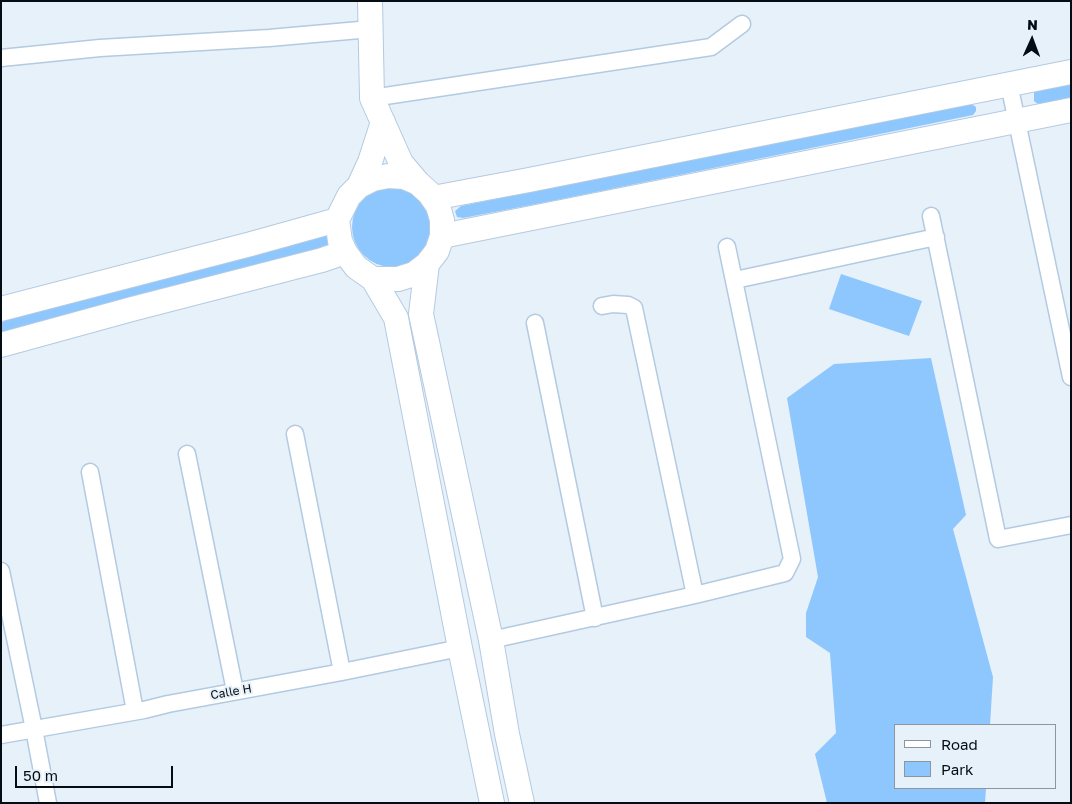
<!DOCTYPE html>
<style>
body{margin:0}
#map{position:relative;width:1072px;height:804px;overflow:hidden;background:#e7f1fa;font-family:"Golos Text",sans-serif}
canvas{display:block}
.frame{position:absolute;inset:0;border:2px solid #050d14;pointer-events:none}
.legend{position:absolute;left:894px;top:724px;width:162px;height:65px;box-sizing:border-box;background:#e7f1fa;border:1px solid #8d969e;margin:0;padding:6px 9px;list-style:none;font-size:15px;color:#050d14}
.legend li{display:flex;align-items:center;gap:10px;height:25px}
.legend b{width:25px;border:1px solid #8d969e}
.north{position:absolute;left:1007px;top:15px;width:50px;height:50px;-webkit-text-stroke:4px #e7f1fa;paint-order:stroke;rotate:2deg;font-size:14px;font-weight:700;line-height:20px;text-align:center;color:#050d14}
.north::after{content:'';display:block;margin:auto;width:18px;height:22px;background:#050d14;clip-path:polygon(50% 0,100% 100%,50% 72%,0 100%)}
.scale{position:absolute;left:15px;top:766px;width:158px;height:22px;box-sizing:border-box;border:2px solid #050d14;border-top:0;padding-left:6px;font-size:15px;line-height:18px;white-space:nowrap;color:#050d14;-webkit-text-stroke:4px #e7f1fa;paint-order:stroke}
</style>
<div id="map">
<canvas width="1072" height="804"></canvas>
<div class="frame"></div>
<ul class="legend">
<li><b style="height:6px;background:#fff"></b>Road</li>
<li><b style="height:14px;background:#8ec7fd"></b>Park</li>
</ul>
<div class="north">N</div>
<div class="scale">50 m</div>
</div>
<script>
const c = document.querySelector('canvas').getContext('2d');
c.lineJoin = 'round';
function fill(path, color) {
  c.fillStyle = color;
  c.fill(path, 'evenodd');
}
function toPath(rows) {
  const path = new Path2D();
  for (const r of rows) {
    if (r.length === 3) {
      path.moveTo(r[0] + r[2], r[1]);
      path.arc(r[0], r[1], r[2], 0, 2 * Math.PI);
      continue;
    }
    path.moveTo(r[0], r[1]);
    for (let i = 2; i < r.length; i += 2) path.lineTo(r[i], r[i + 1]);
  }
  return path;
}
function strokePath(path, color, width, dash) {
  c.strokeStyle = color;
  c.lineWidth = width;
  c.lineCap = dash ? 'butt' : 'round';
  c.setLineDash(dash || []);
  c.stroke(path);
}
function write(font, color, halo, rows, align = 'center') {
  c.font = font + ' "Golos Text",sans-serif';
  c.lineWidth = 4;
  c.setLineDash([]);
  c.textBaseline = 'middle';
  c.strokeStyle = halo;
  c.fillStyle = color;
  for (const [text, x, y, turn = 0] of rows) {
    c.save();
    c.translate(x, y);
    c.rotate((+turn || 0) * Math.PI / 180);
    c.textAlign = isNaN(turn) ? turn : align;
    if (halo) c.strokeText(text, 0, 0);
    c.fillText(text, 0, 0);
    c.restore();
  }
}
fill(toPath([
 [1071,81,1071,99,1044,104,1038,104,1034,101,1034,92,1039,88],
 [967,103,973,105,976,107,976,111,973,115,552,201,463,218,457,217,455,211,461,206],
 [392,227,40],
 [328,233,335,246,6,332,2,331,1,329,1,323,7,320],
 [841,274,922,301,909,336,829,309],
 [931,358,966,515,953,529,993,677,990,725,896,725,896,788,986,788,985,803,827,803,815,754,836,733,830,653,806,637,806,613,818,577,787,398,834,364]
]), '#8ec7fd');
const street = toPath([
 [1,58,100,48,269,38,371,29],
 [1009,84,1071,377],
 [372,98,711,47,742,24],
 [931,216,998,539,1071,525],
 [735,280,936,237],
 [602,306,613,304,628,305,634,308,695,595],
 [535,323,595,618],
 [295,434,342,672],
 [187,454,235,691],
 [90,472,135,711],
 [1,571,34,729,48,803],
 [491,640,695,595,785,573,792,559,727,247],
 [1,735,144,710,168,704,342,672,460,648]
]);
const secondary = toPath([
 [370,1,372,98,401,163,418,183],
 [388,176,404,177,418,183,429,193,438,206,442,220,442,236,437,251,427,264,414,274,398,279,373,279,356,267,345,252,340,241,337,220,349,196,359,186,373,179,388,176],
 [359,186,370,162,383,122],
 [433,198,529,180,1071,72],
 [442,236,1071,110],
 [427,264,421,314,491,640,507,734,522,803],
 [373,279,396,318,460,648,492,803],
 [1,309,251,244,337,220],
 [1,345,132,309,322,260,345,252]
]);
strokePath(street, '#b3cae1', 19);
strokePath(secondary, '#b3cae1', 26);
strokePath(street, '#fff', 16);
strokePath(secondary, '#fff', 24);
write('12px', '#050d14', '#e7f1fa', [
 ["Calle H",231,692,-10]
]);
</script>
